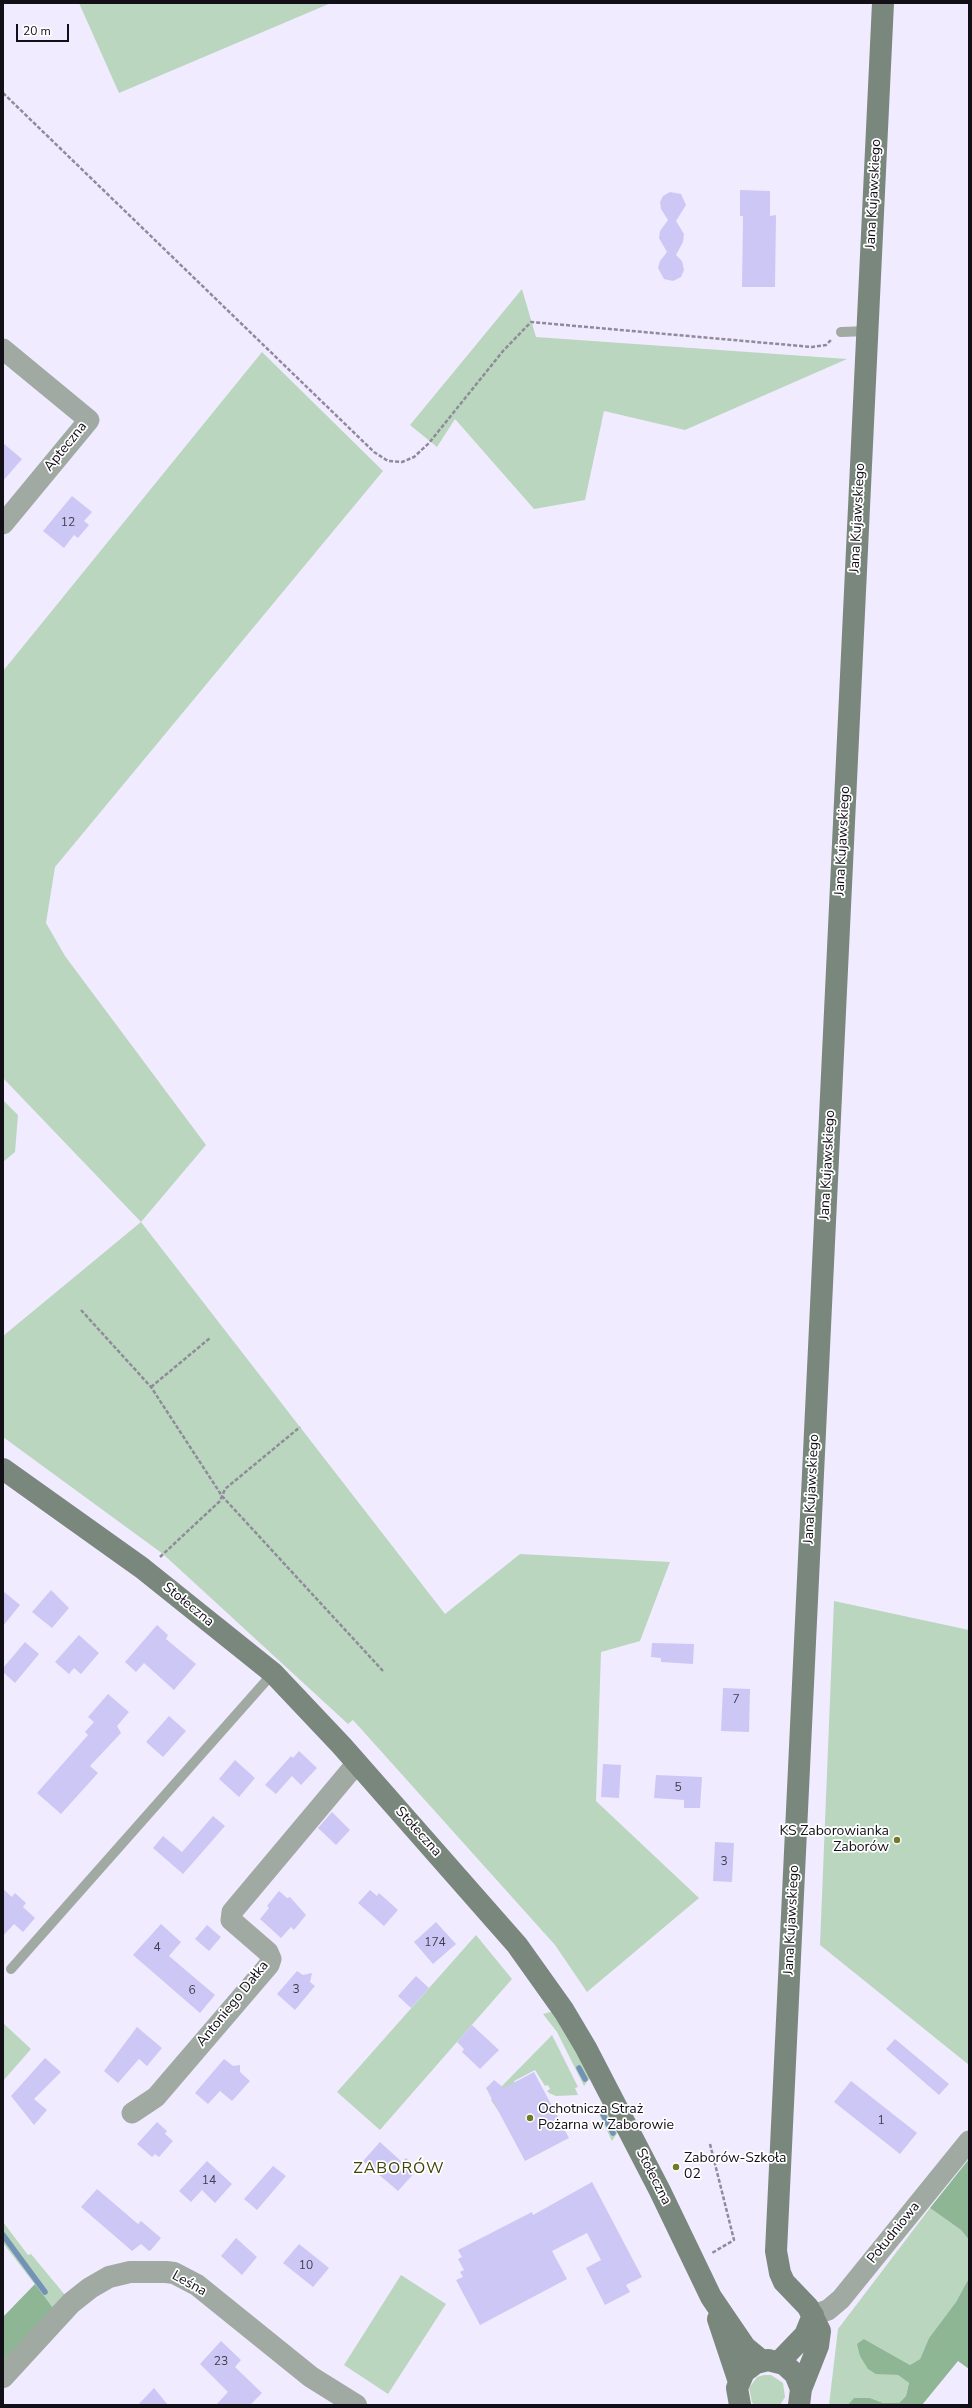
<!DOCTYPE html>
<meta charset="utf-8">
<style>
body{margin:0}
#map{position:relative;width:972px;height:2408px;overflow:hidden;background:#f1ebff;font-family:"Nunito Sans",sans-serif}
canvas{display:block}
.frame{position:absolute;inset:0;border:4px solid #120f17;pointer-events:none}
.scale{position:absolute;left:16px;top:24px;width:53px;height:18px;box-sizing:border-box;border:2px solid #120f17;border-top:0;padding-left:5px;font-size:12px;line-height:14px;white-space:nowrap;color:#120f17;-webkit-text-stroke:3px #fff;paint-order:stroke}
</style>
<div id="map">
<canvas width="972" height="2408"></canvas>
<div class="frame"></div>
<div class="scale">20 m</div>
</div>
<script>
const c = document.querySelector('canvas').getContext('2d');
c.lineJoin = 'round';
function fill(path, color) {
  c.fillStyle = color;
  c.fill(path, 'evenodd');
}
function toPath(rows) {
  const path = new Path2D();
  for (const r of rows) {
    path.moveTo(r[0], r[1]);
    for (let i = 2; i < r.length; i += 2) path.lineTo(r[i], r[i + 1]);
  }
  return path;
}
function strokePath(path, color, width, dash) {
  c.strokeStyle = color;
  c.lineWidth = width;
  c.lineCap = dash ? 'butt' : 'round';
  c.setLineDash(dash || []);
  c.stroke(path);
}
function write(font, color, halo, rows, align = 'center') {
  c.font = font + ' "Nunito Sans",sans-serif';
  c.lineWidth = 3.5;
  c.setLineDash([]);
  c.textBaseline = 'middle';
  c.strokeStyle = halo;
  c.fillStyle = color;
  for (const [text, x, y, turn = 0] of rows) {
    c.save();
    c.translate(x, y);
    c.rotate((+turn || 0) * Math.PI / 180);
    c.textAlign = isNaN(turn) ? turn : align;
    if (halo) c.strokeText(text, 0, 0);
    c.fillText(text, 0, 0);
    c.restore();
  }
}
fill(toPath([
 [79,3,331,3,119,93],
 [522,289,536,337,847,359,685,430,604,411,585,500,534,509,455,419,437,447,410,425],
 [262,352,383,471,55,867,46,923,65,956,206,1145,141,1222,445,1614,520,1554,670,1562,640,1641,601,1652,596,1801,699,1898,587,1992,555,1945,353,1720,348,1724,163,1554,3,1437,3,1336,141,1222,3,1078,3,671],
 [3,1100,18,1115,15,1152,3,1162],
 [834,1601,969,1630,969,2065,820,1945],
 [476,1935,512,1979,380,2130,337,2092],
 [550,2012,554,2014,570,2039,590,2078,584,2086,557,2032,543,2014],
 [3,2023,31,2049,3,2081],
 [552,2035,578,2087,575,2088,578,2095,556,2096,549,2093,547,2091,550,2089,548,2085,545,2086,535,2070,514,2081,521,2095,499,2112,491,2100,502,2086],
 [600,2105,606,2107,618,2132,612,2141,595,2106],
 [930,2208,961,2230,969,2240,969,2278,956,2302,929,2338,920,2359,910,2365,864,2339,888,2374,898,2375,909,2383,906,2396,899,2403,883,2403,870,2398,848,2405,829,2405,838,2329],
 [3,2222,28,2255,31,2254,65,2295,53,2308,3,2243],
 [401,2275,446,2304,388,2394,344,2365],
 [764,2375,771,2375,783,2383,785,2397,780,2405,754,2405,752,2402,749,2388,757,2377]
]), '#bbd6be');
fill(toPath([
 [969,2159,969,2240,961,2230,930,2208],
 [969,2278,969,2369,958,2361,922,2405,848,2405,854,2398,870,2398,883,2403,899,2403,906,2396,909,2383,898,2375,876,2374,868,2369,860,2356,857,2344,864,2339,910,2365,920,2359,929,2338,956,2302],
 [35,2284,53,2308,3,2361,3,2317]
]), '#8eb594');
strokePath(toPath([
 [579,2068,585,2079],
 [600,2109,613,2133],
 [3,2235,45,2292]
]), '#7293b5', 5.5);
fill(toPath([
 [740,190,770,191,770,216,776,215,775,287,742,287,743,216,740,216],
 [670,192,681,194,686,205,676,221,684,234,683,242,676,255,682,261,684,270,681,277,673,281,664,279,658,268,660,261,667,252,659,238,660,231,668,220,661,209,660,202,663,196],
 [3,443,22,459,3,481],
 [72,496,92,512,84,521,89,525,78,538,74,535,64,548,43,531],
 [51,1590,69,1608,52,1628,32,1612],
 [3,1591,20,1605,3,1626],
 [157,1625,168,1635,166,1639,196,1664,174,1690,144,1663,136,1672,125,1662],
 [79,1635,99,1653,81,1674,74,1668,69,1674,55,1662],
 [25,1642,39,1654,15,1683,3,1672,3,1668],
 [652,1643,694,1644,693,1664,661,1662,661,1658,651,1657],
 [723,1688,750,1689,749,1732,721,1731],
 [108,1694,129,1712,117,1726,121,1733,90,1766,98,1773,61,1814,37,1793,88,1735,85,1732,94,1722,88,1717],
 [169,1716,186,1731,163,1757,146,1742],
 [299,1751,317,1768,301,1785,292,1776,276,1794,265,1785,291,1756,293,1758],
 [235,1760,255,1778,239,1797,219,1779],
 [603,1764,621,1765,619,1798,601,1797],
 [656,1775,702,1777,700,1808,684,1808,684,1800,654,1798],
 [332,1812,350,1830,336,1845,318,1828],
 [213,1816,225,1826,183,1874,153,1848,163,1836,182,1852],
 [715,1842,734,1843,732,1882,713,1881],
 [3,1889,12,1897,15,1893,26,1903,23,1907,35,1918,23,1932,14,1924,3,1936],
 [370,1890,377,1896,379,1893,398,1910,384,1926,358,1903],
 [279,1891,287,1898,290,1897,306,1915,294,1930,291,1927,281,1938,260,1919,269,1908,267,1906],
 [436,1922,456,1944,433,1964,414,1942],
 [161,1924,181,1942,169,1956,215,1995,200,2013,133,1955],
 [207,1925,221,1937,209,1951,195,1939],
 [297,1971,303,1975,312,1973,310,1982,315,1986,295,2010,277,1994],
 [416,1976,429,1988,411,2008,398,1996],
 [472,2025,499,2050,480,2069,462,2052,464,2049,457,2042],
 [137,2027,162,2048,147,2066,139,2059,118,2083,104,2071],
 [895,2039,949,2084,939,2095,886,2049],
 [45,2058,61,2072,34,2099,47,2110,34,2125,11,2096],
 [224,2059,233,2066,240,2065,240,2072,250,2081,232,2101,220,2091,208,2104,195,2093],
 [534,2072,569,2138,525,2161,486,2088,494,2080,504,2088],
 [851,2081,917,2133,900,2154,834,2102],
 [157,2122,167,2131,165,2134,173,2141,159,2157,155,2154,152,2157,137,2144],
 [380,2142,402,2162,406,2158,418,2169,398,2191,363,2161],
 [207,2161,232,2184,215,2203,202,2190,191,2202,179,2191],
 [273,2166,286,2176,257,2210,244,2199],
 [592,2182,642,2277,626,2285,630,2292,605,2305,586,2268,601,2260,587,2233,552,2251,567,2279,480,2325,456,2280,463,2277,460,2272,464,2270,458,2259,462,2257,458,2250,532,2212,533,2215],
 [97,2189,138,2224,141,2221,161,2238,151,2250,149,2251,141,2244,132,2251,81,2207],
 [236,2238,257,2257,242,2275,221,2256],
 [299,2244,329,2268,313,2287,283,2263],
 [221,2341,241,2360,235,2367,262,2393,250,2405,216,2405,228,2392,200,2364],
 [154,2388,168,2405,138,2405]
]), '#cdc7f5');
strokePath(toPath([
 [3,93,374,452,388,461,402,462,414,457,429,443,503,351,531,322,812,347,826,345,831,340],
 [81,1310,151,1387,222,1496,383,1671],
 [151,1387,210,1338],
 [160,1557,220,1501,225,1489,300,1427],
 [710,2144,734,2240,712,2253]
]), '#908b9a', 2.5, [4, 2]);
strokePath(toPath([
 [841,332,868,331],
 [11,1969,273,1673]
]), '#a0a9a2', 10);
strokePath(toPath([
 [3,349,89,420,3,524],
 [132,2113,156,2097,269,1965,271,1959,268,1952,231,1920,232,1912,357,1763],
 [813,2315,828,2310,841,2299,969,2141]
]), '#a0a9a2', 21);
strokePath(toPath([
 [3,2377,71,2303,90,2288,109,2277,130,2272,166,2272,174,2273,197,2285,311,2377,356,2405]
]), '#a0a9a2', 22);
strokePath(toPath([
 [3,1469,142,1568,273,1673,342,1746,517,1945,564,2011,586,2048,660,2191,711,2297,745,2347,762,2361],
 [718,2319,739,2382],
 [779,2362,805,2335,813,2315],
 [801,2389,818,2346,820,2331,808,2307,784,2282,780,2273,776,2251,883,3],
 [740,2405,737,2388,744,2372,756,2363,768,2360,784,2364,795,2374,801,2389,799,2405]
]), '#7a877c', 22);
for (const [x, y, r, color] of [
 [897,1840,4,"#717a24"],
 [530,2118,4,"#717a24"],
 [676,2167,4,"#717a24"]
]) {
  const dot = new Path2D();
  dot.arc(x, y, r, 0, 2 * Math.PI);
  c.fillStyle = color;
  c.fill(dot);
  strokePath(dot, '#fff', 1.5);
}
write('12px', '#413d4e', null, [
 ["12",68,523],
 ["7",736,1700],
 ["5",678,1788],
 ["3",724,1862],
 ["174",435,1943],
 ["4",157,1948],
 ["3",296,1990],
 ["6",192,1991],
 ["1",881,2121],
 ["14",209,2181],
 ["10",306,2266],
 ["23",221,2362]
]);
write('14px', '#120f17', '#fff', [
 ["Jana Kujawskiego",874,194,-87],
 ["Apteczna",66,447,-51],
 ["Jana Kujawskiego",858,518,-87],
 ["Jana Kujawskiego",843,841,-87],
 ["Jana Kujawskiego",828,1165,-87],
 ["Jana Kujawskiego",812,1489,-87],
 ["Stołeczna",188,1605,39],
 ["Stołeczna",418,1832,48],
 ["Jana Kujawskiego",792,1920,-87],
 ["Antoniego Dałka",233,2004,-51],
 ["Stołeczna",653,2177,63],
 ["Południowa",894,2233,-51],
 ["Leśna",189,2284,29]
]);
write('14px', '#120f17', '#fff', [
 ["KS Zaborowianka",889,1832,"right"],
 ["Zaborów",889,1848,"right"],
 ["Ochotnicza Straż",538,2110],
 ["Pożarna w Zaborowie",538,2126],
 ["Zaborów-Szkoła",684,2159],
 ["02",684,2175]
], 'left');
c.letterSpacing = '1px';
write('16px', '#3f4406', '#fff', [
 ["ZABORÓW",399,2169]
]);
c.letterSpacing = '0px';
</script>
